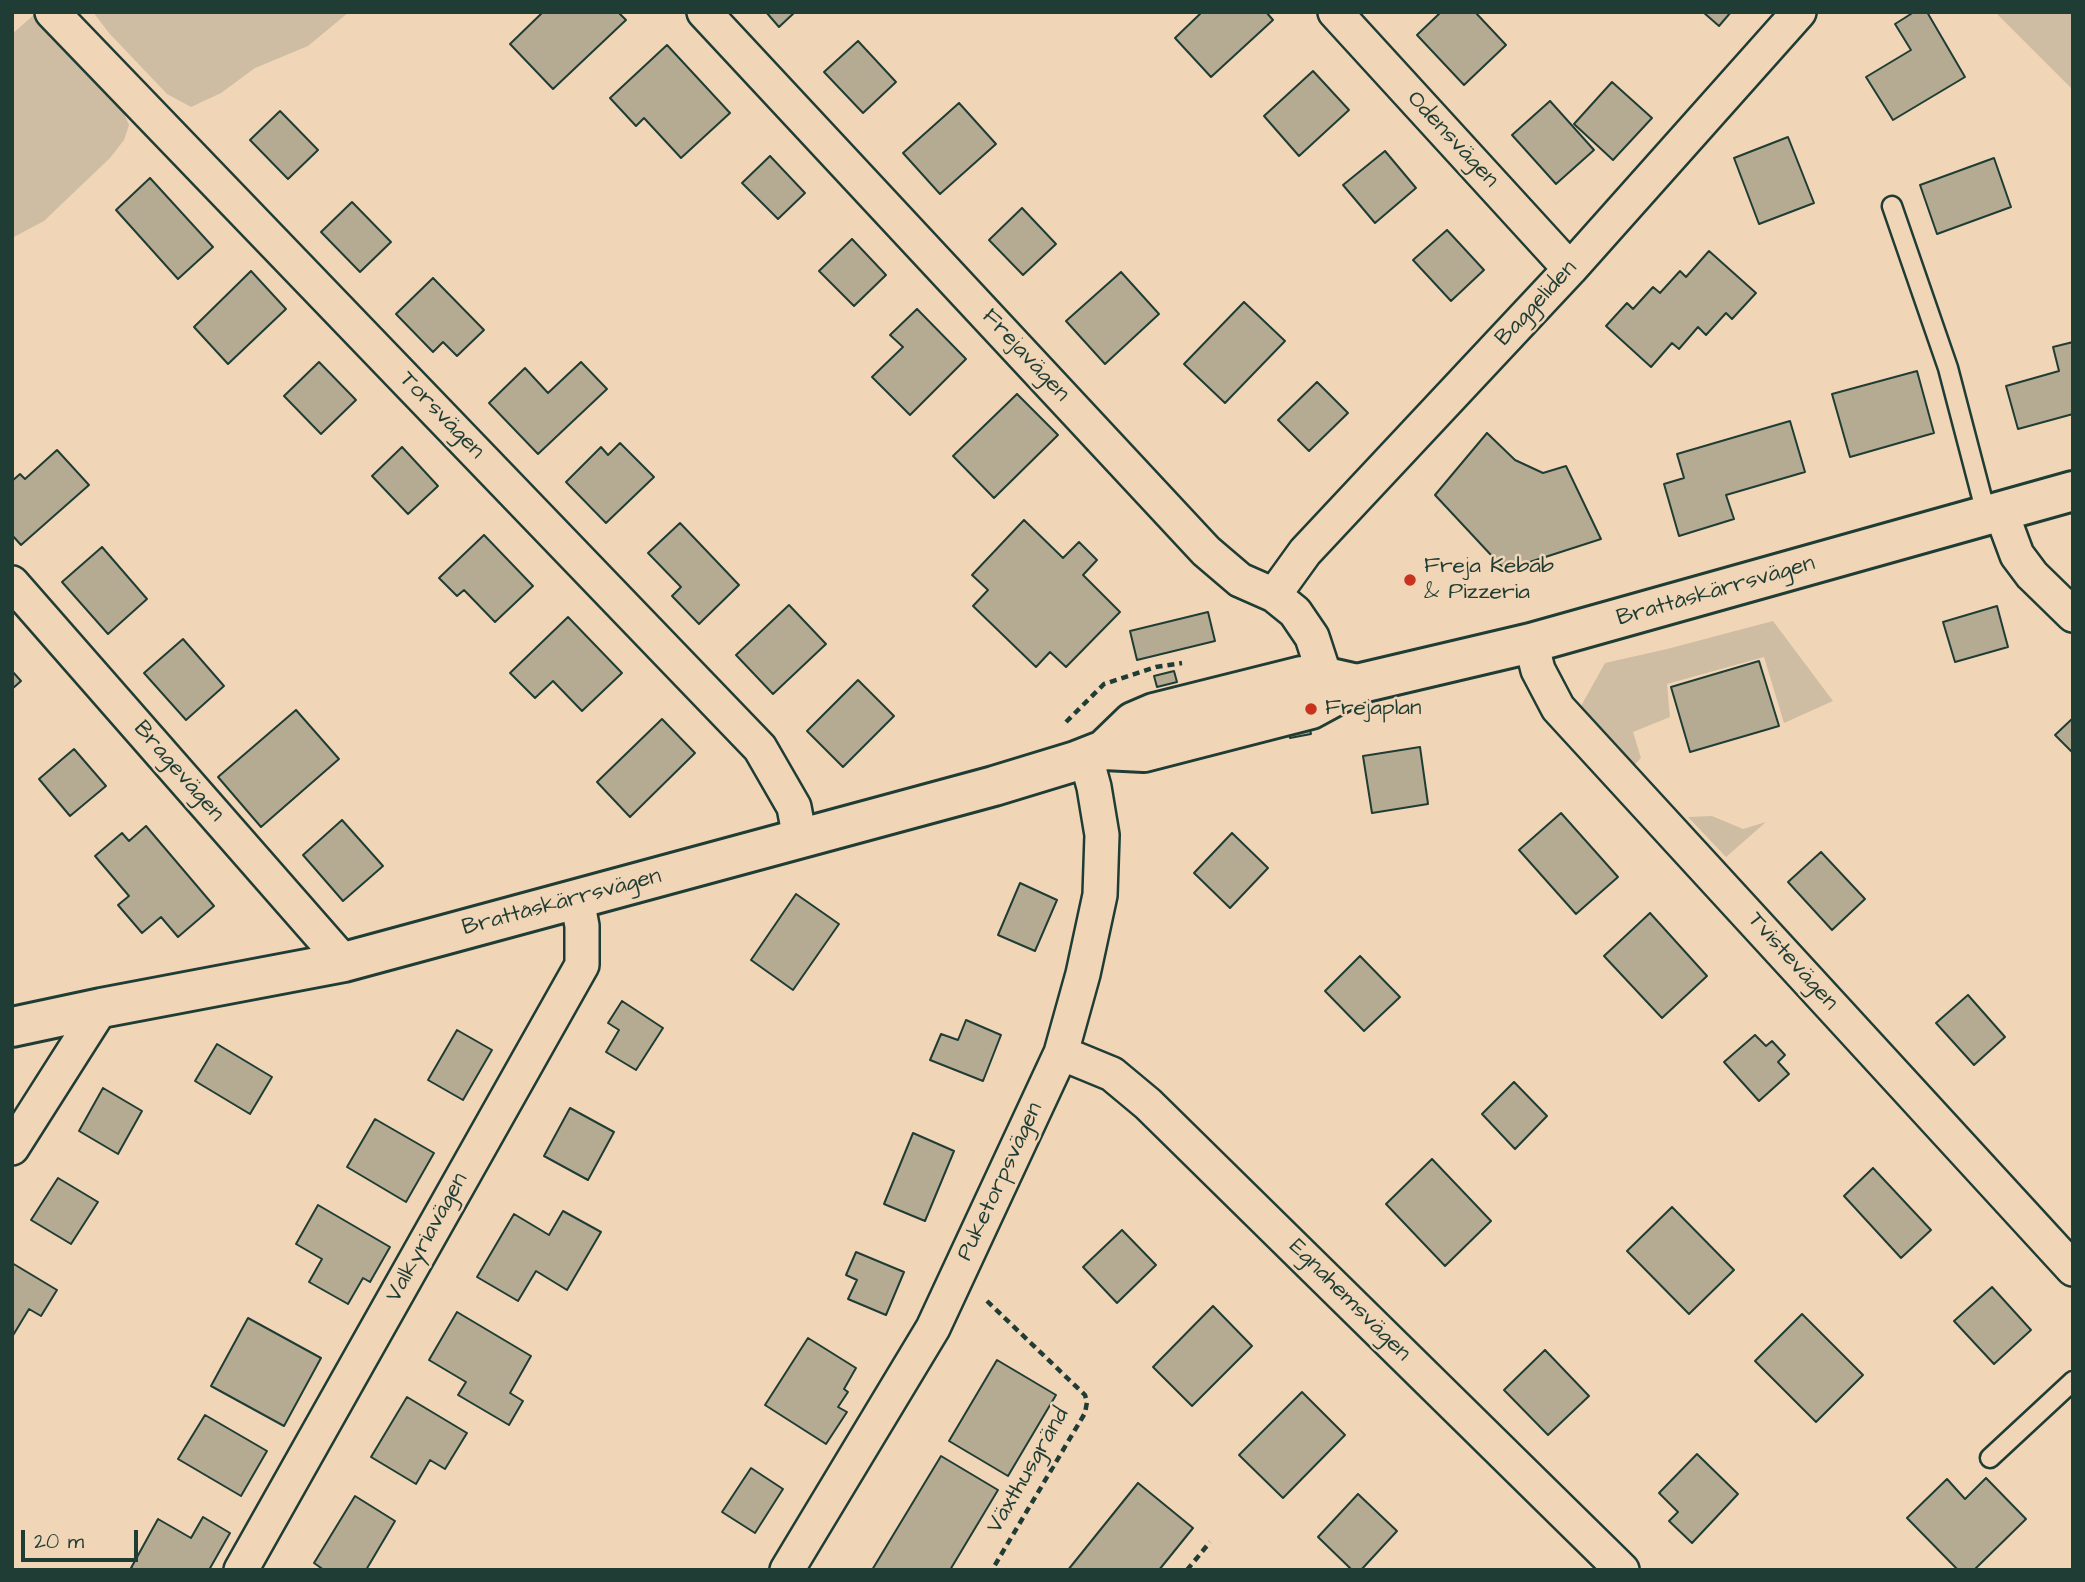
<!DOCTYPE html>
<meta charset="utf-8">
<style>
body{margin:0}
#map{position:relative;width:2085px;height:1582px;overflow:hidden;background:#f0d6b7;font-family:"Architects Daughter",sans-serif}
canvas{display:block}
.frame{position:absolute;inset:0;border:14px solid #1f3d34;pointer-events:none}
.scale{position:absolute;left:21px;top:1530px;width:117px;height:32px;box-sizing:border-box;border:4px solid #1f3d34;border-top:0;padding-left:9px;font-size:21px;line-height:24px;white-space:nowrap;color:#1f3d34;-webkit-text-stroke:5px #f0d6b7;paint-order:stroke}
</style>
<div id="map">
<canvas width="2085" height="1582"></canvas>
<div class="frame"></div>
<div class="scale">20 m</div>
</div>
<script>
const c = document.querySelector('canvas').getContext('2d');
c.lineJoin = 'round';
function fill(path, color) {
  c.fillStyle = color;
  c.fill(path, 'evenodd');
}
function toPath(rows) {
  const path = new Path2D();
  for (const r of rows) {
    path.moveTo(r[0], r[1]);
    for (let i = 2; i < r.length; i += 2) path.lineTo(r[i], r[i + 1]);
  }
  return path;
}
function strokePath(path, color, width, dash) {
  c.strokeStyle = color;
  c.lineWidth = width;
  c.lineCap = dash ? 'butt' : 'round';
  c.setLineDash(dash || []);
  c.stroke(path);
}
function write(font, color, halo, rows, align = 'center') {
  c.font = font + ' "Architects Daughter",sans-serif';
  c.lineWidth = 5;
  c.setLineDash([]);
  c.textBaseline = 'middle';
  c.strokeStyle = halo;
  c.fillStyle = color;
  for (const [text, x, y, turn = 0] of rows) {
    c.save();
    c.translate(x, y);
    c.rotate((+turn || 0) * Math.PI / 180);
    c.textAlign = isNaN(turn) ? turn : align;
    if (halo) c.strokeText(text, 0, 0);
    c.fillText(text, 0, 0);
    c.restore();
  }
}
fill(toPath([
 [93,12,349,12,308,46,255,68,221,93,191,107,167,94,109,33],
 [1995,12,2073,12,2073,90],
 [36,13,119,102,129,125,124,140,110,158,44,221,12,238,12,34],
 [1773,621,1833,701,1784,723,1764,657,1667,684,1670,717,1633,732,1641,758,1634,765,1581,706,1605,663,1667,649],
 [1712,816,1743,829,1766,822,1726,857,1688,817]
]), '#cebda2');
const building = toPath([
 [543,12,618,12,626,20,553,89,510,44,543,12],
 [766,12,795,12,779,27,766,12],
 [1202,12,1266,12,1273,20,1211,77,1175,38,1202,12],
 [1441,12,1475,12,1506,45,1464,85,1417,35,1441,12],
 [1703,12,1731,12,1719,26,1703,12],
 [1914,12,1927,12,1965,77,1893,120,1866,77,1911,50,1895,24,1914,12],
 [858,41,896,82,863,113,824,72,858,41],
 [667,45,730,113,681,158,644,118,636,126,610,98,667,45],
 [1313,71,1349,110,1299,156,1264,116,1313,71],
 [1612,82,1652,118,1613,160,1574,124,1612,82],
 [1550,101,1594,150,1556,184,1512,135,1550,101],
 [959,103,996,144,940,194,903,153,959,103],
 [280,111,318,150,288,179,250,140,280,111],
 [1788,137,1814,203,1759,224,1734,158,1788,137],
 [1385,151,1416,188,1375,223,1343,185,1385,151],
 [770,156,805,193,778,219,742,183,770,156],
 [1994,158,2011,207,1937,234,1920,185,1994,158],
 [150,178,213,247,178,279,116,210,150,178],
 [352,202,391,242,360,272,321,232,352,202],
 [1022,208,1056,244,1023,275,989,240,1022,208],
 [1447,230,1484,270,1451,301,1413,260,1447,230],
 [852,239,886,275,854,306,819,271,852,239],
 [1709,251,1756,293,1732,319,1726,313,1706,335,1698,327,1679,349,1672,343,1651,367,1606,326,1627,303,1633,309,1653,287,1660,293,1680,271,1686,277,1709,251],
 [251,271,286,309,228,364,194,327,251,271],
 [1121,272,1159,314,1105,364,1066,321,1121,272],
 [433,278,484,330,457,356,443,342,433,352,396,314,433,278],
 [1244,302,1285,341,1225,403,1184,364,1244,302],
 [917,309,966,359,910,415,872,377,903,347,890,335,917,309],
 [2073,342,2073,414,2018,429,2006,386,2059,371,2053,347,2073,342],
 [319,362,356,400,321,434,284,396,319,362],
 [581,362,607,389,538,454,489,403,525,368,548,393,581,362],
 [1917,371,1934,433,1850,457,1832,394,1917,371],
 [1317,382,1348,413,1309,451,1278,420,1317,382],
 [1017,394,1058,435,994,498,953,456,1017,394],
 [1790,421,1805,472,1726,495,1734,519,1679,536,1664,484,1684,478,1677,454,1790,421],
 [1487,433,1515,460,1543,473,1566,466,1601,539,1505,570,1435,495,1487,433],
 [620,443,654,477,606,523,566,482,601,447,608,455,620,443],
 [402,447,438,486,408,514,372,476,402,447],
 [57,450,89,485,21,545,12,535,12,481,20,474,25,479,57,450],
 [1024,520,1063,558,1079,542,1097,560,1083,575,1120,612,1066,667,1050,652,1036,667,973,606,988,590,972,575,1024,520],
 [680,523,739,585,699,624,672,596,681,587,648,553,680,523],
 [484,535,533,586,495,622,464,590,457,596,439,578,484,535],
 [102,547,147,599,108,634,62,582,102,547],
 [789,605,826,644,773,694,736,655,789,605],
 [1997,606,2008,647,1955,662,1943,622,1997,606],
 [1208,612,1215,641,1137,660,1130,631,1208,612],
 [568,617,622,673,582,711,553,681,535,698,510,673,568,617],
 [183,639,224,686,186,720,144,673,183,639],
 [1759,661,1779,726,1690,752,1671,687,1759,661],
 [12,671,21,681,12,689,12,671],
 [1174,671,1177,682,1157,687,1154,676,1174,671],
 [858,680,894,716,843,767,807,731,858,680],
 [296,710,339,759,261,827,218,777,296,710],
 [2073,718,2073,753,2055,735,2073,718],
 [662,719,695,753,630,817,597,782,662,719],
 [1309,725,1311,734,1290,738,1288,730,1309,725],
 [1420,747,1428,804,1372,813,1363,756,1420,747],
 [74,749,106,786,70,816,39,779,74,749],
 [1561,813,1618,877,1576,914,1519,850,1561,813],
 [342,820,383,866,343,901,303,855,342,820],
 [146,826,214,906,178,937,161,917,142,933,118,905,129,896,95,856,122,833,129,841,146,826],
 [1232,833,1268,868,1230,908,1194,873,1232,833],
 [1821,852,1865,899,1832,930,1788,882,1821,852],
 [1020,883,1057,900,1035,951,998,935,1020,883],
 [796,894,839,924,793,990,751,960,796,894],
 [1650,913,1707,976,1662,1018,1604,956,1650,913],
 [1360,956,1400,997,1364,1031,1325,991,1360,956],
 [1968,995,2005,1037,1974,1065,1936,1023,1968,995],
 [622,1001,663,1028,636,1070,606,1052,619,1030,608,1023,622,1001],
 [966,1020,1001,1035,983,1081,930,1060,941,1034,958,1040,966,1020],
 [457,1030,492,1050,463,1100,428,1080,457,1030],
 [1755,1035,1766,1046,1772,1041,1785,1055,1778,1062,1789,1074,1759,1101,1724,1062,1755,1035],
 [217,1044,272,1077,250,1114,195,1081,217,1044],
 [1514,1082,1547,1116,1515,1149,1482,1114,1514,1082],
 [103,1088,142,1111,118,1154,79,1131,103,1088],
 [570,1108,614,1132,588,1180,544,1156,570,1108],
 [375,1119,434,1153,406,1202,347,1167,375,1119],
 [913,1133,954,1151,925,1221,884,1204,913,1133],
 [1432,1159,1491,1221,1445,1266,1386,1204,1432,1159],
 [1873,1168,1931,1230,1901,1258,1844,1196,1873,1168],
 [58,1178,98,1202,71,1244,31,1220,58,1178],
 [318,1205,390,1247,370,1282,363,1278,348,1304,309,1282,322,1259,296,1244,318,1205],
 [1672,1207,1734,1270,1689,1314,1627,1251,1672,1207],
 [563,1211,601,1232,567,1290,536,1271,518,1301,477,1277,514,1214,549,1235,563,1211],
 [1122,1230,1156,1265,1117,1303,1083,1267,1122,1230],
 [856,1252,904,1272,886,1315,848,1299,857,1280,846,1275,856,1252],
 [12,1263,57,1290,41,1316,29,1309,12,1337,12,1263],
 [1992,1287,2031,1330,1994,1364,1954,1321,1992,1287],
 [1213,1306,1252,1346,1192,1406,1153,1367,1213,1306],
 [457,1312,531,1356,510,1393,523,1401,509,1425,458,1395,466,1382,429,1360,457,1312],
 [1802,1314,1863,1375,1816,1422,1755,1361,1802,1314],
 [248,1318,321,1358,284,1426,211,1386,248,1318],
 [808,1338,856,1368,844,1389,848,1392,838,1407,847,1412,826,1444,765,1405,808,1338],
 [1545,1350,1589,1396,1548,1435,1504,1390,1545,1350],
 [997,1360,1056,1395,1008,1476,949,1441,997,1360],
 [1302,1392,1345,1435,1283,1498,1239,1455,1302,1392],
 [407,1397,467,1433,445,1469,430,1460,416,1484,371,1457,407,1397],
 [205,1415,267,1451,241,1496,178,1459,205,1415],
 [1697,1454,1738,1494,1692,1543,1669,1521,1678,1512,1659,1493,1697,1454],
 [941,1456,998,1490,950,1570,872,1570,941,1456],
 [751,1468,783,1489,755,1533,722,1512,751,1468],
 [1986,1478,2026,1519,1974,1570,1958,1570,1907,1518,1947,1479,1965,1499,1986,1478],
 [1138,1483,1193,1528,1159,1570,1068,1570,1138,1483],
 [1358,1494,1397,1531,1361,1570,1352,1570,1318,1537,1358,1494],
 [355,1496,395,1521,366,1570,324,1570,314,1563,355,1496],
 [203,1517,230,1533,209,1570,135,1570,131,1568,158,1519,191,1538,203,1517]
]);
fill(building, '#b5ab93');
strokePath(building, '#1f3d34', 2);
const lane = toPath([
 [1892,206,1948,368,1987,517],
 [1990,1458,2073,1381]
]);
const street = toPath([
 [52,12,760,748,794,807,800,839],
 [704,12,1206,551,1240,580,1274,595,1295,612,1312,637,1332,698],
 [1335,12,1570,269],
 [2001,512,2017,555,2032,575,2073,615],
 [12,583,344,962],
 [1274,595,1305,552,1570,269,1799,12],
 [1531,643,1538,670,1558,708,2073,1269],
 [1061,1053,1112,1074,1148,1104,1622,1570],
 [12,1148,101,1008],
 [241,1570,582,965,582,926,577,899],
 [787,1570,933,1328,1061,1053,1083,974,1100,895,1102,835,1094,787,1086,758]
]);
const secondary = toPath([
 [1104,750,1144,752,1311,709,1357,684,1531,643,2073,491],
 [12,1027,101,1008,344,962,994,786,1076,761,1104,750,1133,722,1154,713,1302,676,1326,677,1357,684]
]);
strokePath(lane, '#1f3d34', 23);
strokePath(street, '#1f3d34', 38);
strokePath(secondary, '#1f3d34', 44);
strokePath(toPath([
 [1066,722,1104,684,1156,667,1182,663],
 [987,1301,1085,1395,1087,1402,1085,1413,992,1570],
 [1187,1570,1210,1542]
]), '#1f3d34', 4.5, [7, 5]);
strokePath(lane, '#f0d6b7', 18);
strokePath(street, '#f0d6b7', 33);
strokePath(secondary, '#f0d6b7', 38);
for (const [x, y, r, color] of [
 [1410,580,7,"#c8321e"],
 [1311,709,7,"#c8321e"]
]) {
  const dot = new Path2D();
  dot.arc(x, y, r, 0, 2 * Math.PI);
  c.fillStyle = color;
  c.fill(dot);
  strokePath(dot, '#f0d6b7', 2.5);
}
write('23px', '#1f3d34', '#f0d6b7', [
 ["Odensvägen",1452,140,47],
 ["Baggeliden",1537,304,-47],
 ["Frejavägen",1025,356,47],
 ["Torsvägen",441,416,46],
 ["Brattåskärrsvägen",1716,592,-16],
 ["Bragevägen",178,772,49],
 ["Brattåskärrsvägen",562,903,-15],
 ["Tvistevägen",1792,962,48],
 ["Puketorpsvägen",1001,1182,-65],
 ["Valkyriavägen",428,1238,-61],
 ["Egnahemsvägen",1349,1301,45],
 ["Växthusgränd",1029,1471,-60]
]);
write('23px', '#1f3d34', '#f0d6b7', [
 ["Freja Kebab",1424,567],
 ["& Pizzeria",1424,593],
 ["Frejaplan",1325,709]
], 'left');
</script>
